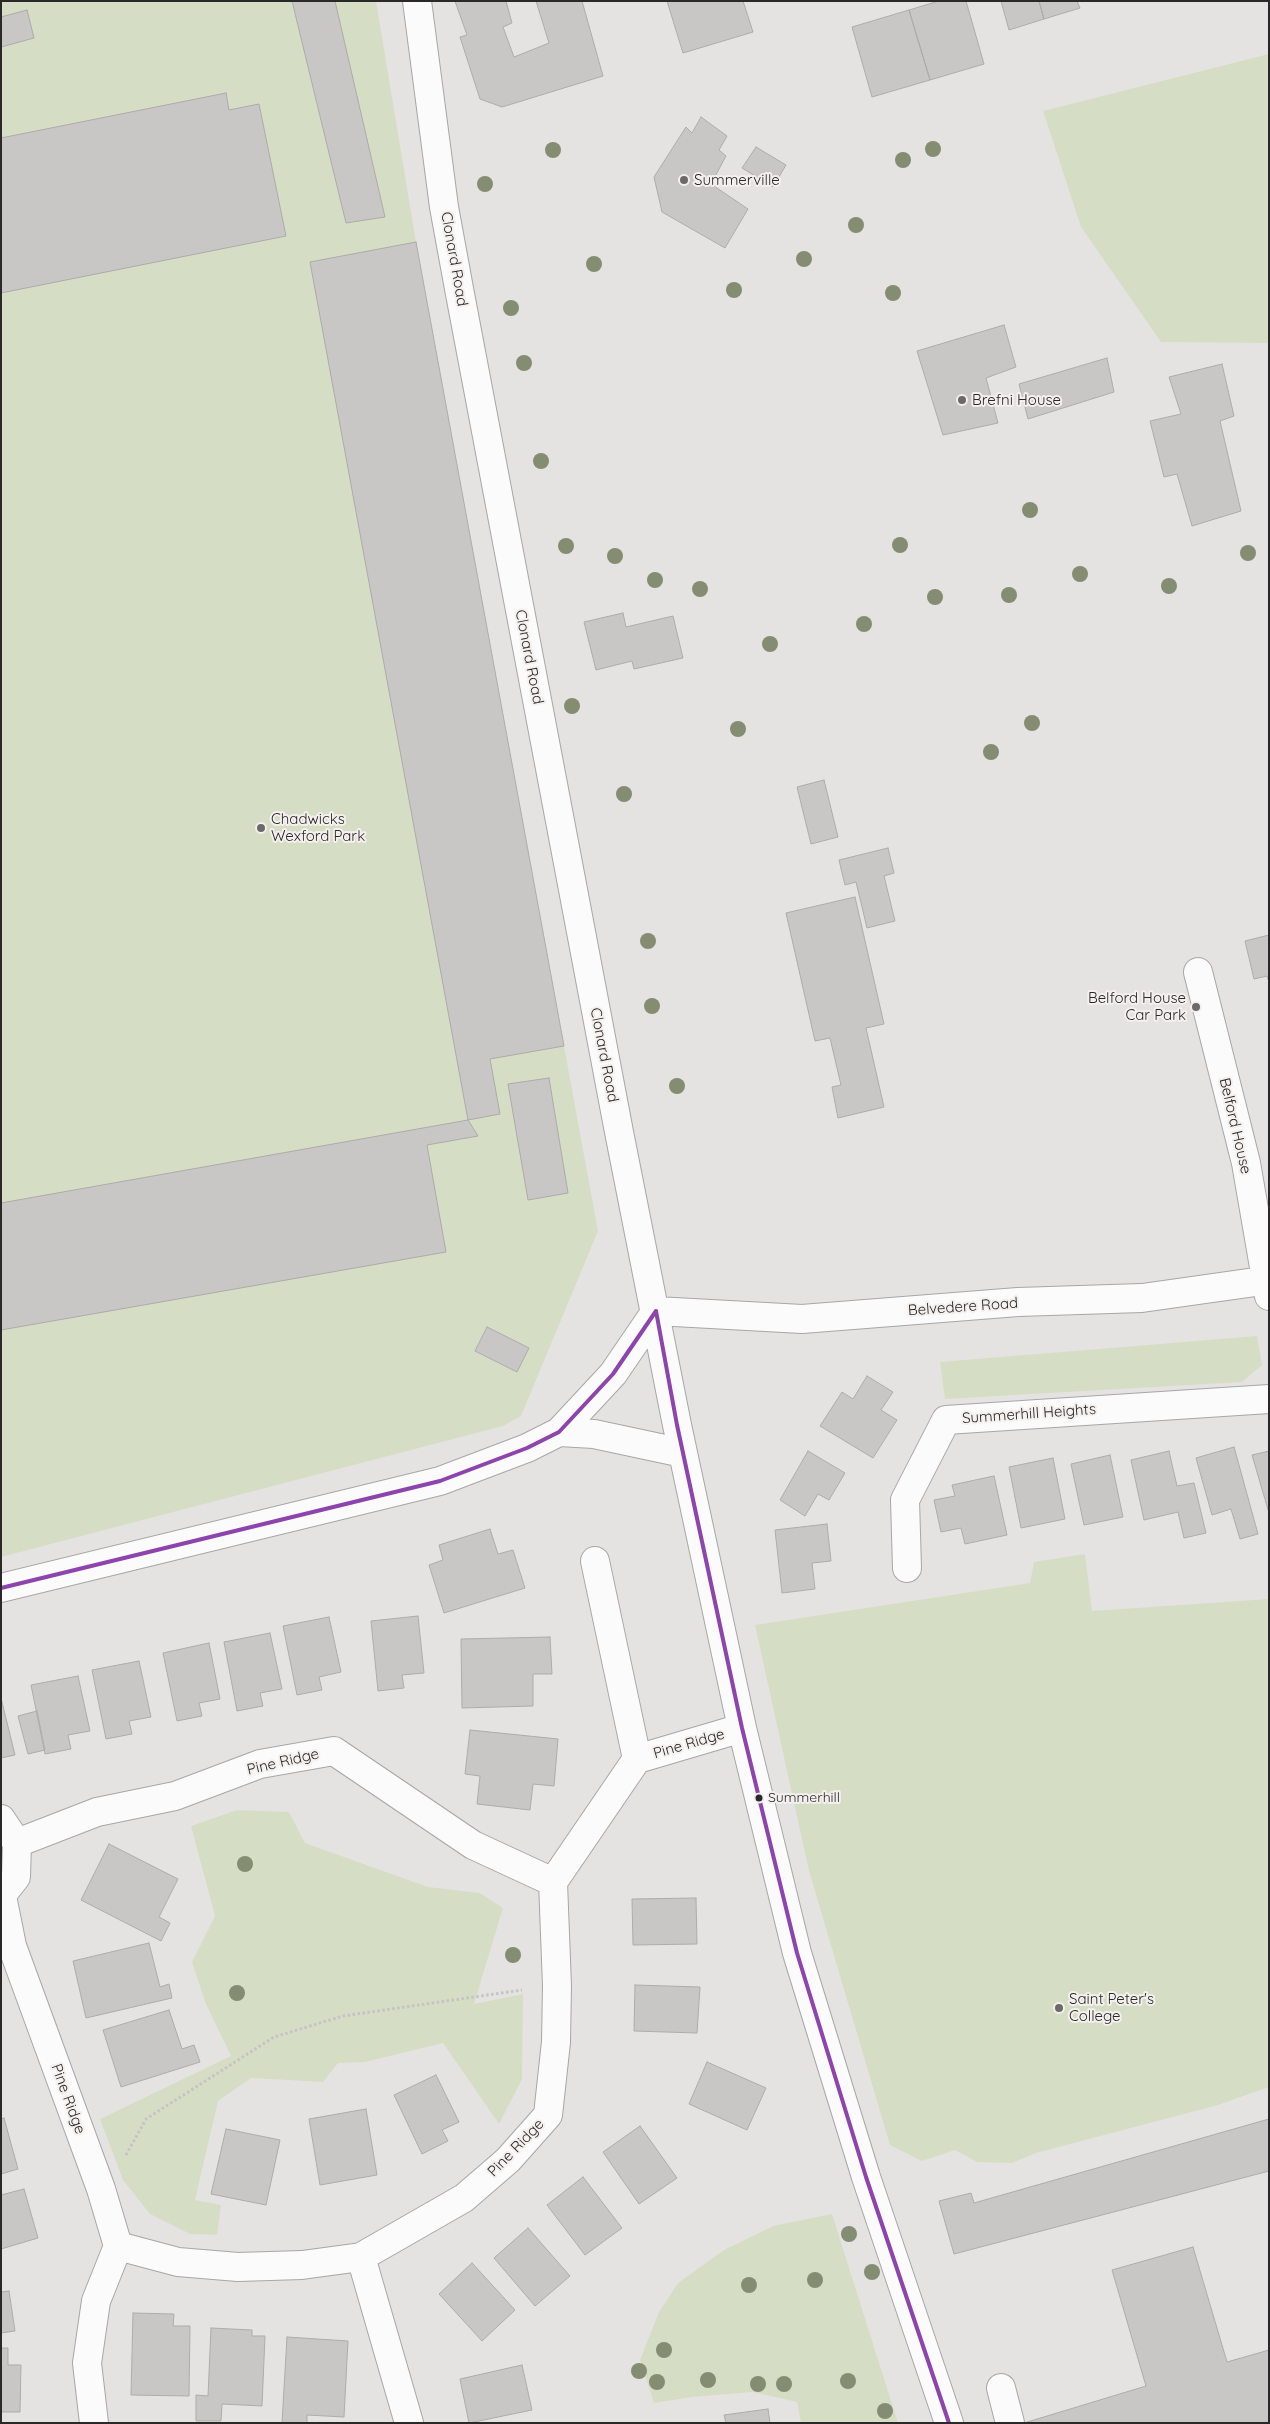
<!DOCTYPE html>
<style>
body{margin:0}
#map{position:relative;width:1270px;height:2424px;overflow:hidden;background:#e5e3e2;font-family:Quicksand,sans-serif}
canvas{display:block}
.frame{position:absolute;inset:0;border:2px solid #2a2828;pointer-events:none}
</style>
<div id="map">
<canvas width="1270" height="2424"></canvas>
<div class="frame"></div>
</div>
<script>
const c = document.querySelector('canvas').getContext('2d');
c.lineJoin = 'round';
function fill(path, color) {
  c.fillStyle = color;
  c.fill(path, 'evenodd');
}
function toPath(rows) {
  const path = new Path2D();
  for (const r of rows) {
    path.moveTo(r[0], r[1]);
    for (let i = 2; i < r.length; i += 2) path.lineTo(r[i], r[i + 1]);
  }
  return path;
}
function strokePath(path, color, width, dash) {
  c.strokeStyle = color;
  c.lineWidth = width;
  c.lineCap = dash ? 'butt' : 'round';
  c.setLineDash(dash || []);
  c.stroke(path);
}
function write(font, color, halo, rows, align = 'center') {
  c.font = font + ' Quicksand,sans-serif';
  c.lineWidth = 4;
  c.setLineDash([]);
  c.textBaseline = 'middle';
  c.strokeStyle = halo;
  c.fillStyle = color;
  for (const [text, x, y, turn = 0] of rows) {
    c.save();
    c.translate(x, y);
    c.rotate((+turn || 0) * Math.PI / 180);
    c.textAlign = isNaN(turn) ? turn : align;
    if (halo) c.strokeText(text, 0, 0);
    c.fillText(text, 0, 0);
    c.restore();
  }
}
fill(toPath([
 [1,1,376,1,477,610,564,1046,598,1231,521,1416,503,1426,1,1557],
 [1269,54,1269,343,1161,342,1081,227,1043,111],
 [1257,1336,1262,1365,1242,1382,945,1399,940,1362],
 [1085,1554,1092,1611,1269,1599,1269,2087,1218,2105,1036,2153,1012,2163,977,2162,955,2150,922,2161,890,2145,809,1871,755,1625,1030,1583,1034,1562],
 [237,1810,289,1812,305,1843,428,1887,480,1893,503,1908,474,2004,523,1994,522,2079,499,2124,443,2043,365,2062,338,2063,323,2082,251,2078,218,2101,195,2200,221,2205,217,2235,190,2234,150,2214,123,2180,100,2119,231,2056,206,2004,192,1962,215,1916,191,1826],
 [832,2214,898,2423,801,2423,797,2402,753,2392,692,2397,654,2403,640,2360,659,2312,678,2283,724,2250,773,2226]
]), '#d5dec5');
const building = toPath([
 [292,1,335,1,385,217,346,223,292,1],
 [455,1,506,1,512,23,503,27,514,57,549,43,536,1,582,1,603,76,502,107,480,99,460,37,467,35,455,1],
 [667,1,743,1,753,32,683,53,667,1],
 [939,1,966,1,984,64,930,80,909,10,939,1],
 [1001,1,1039,1,1044,19,1009,30,1001,1],
 [1039,1,1077,1,1080,8,1044,19,1039,1],
 [27,10,34,38,1,47,1,17,27,10],
 [909,10,930,80,872,97,852,27,909,10],
 [226,93,229,110,259,104,286,236,1,293,1,138,226,93],
 [701,117,727,136,719,150,726,156,711,184,748,209,725,248,662,212,654,177,686,127,692,133,701,117],
 [756,147,786,165,773,187,742,168,756,147],
 [416,242,564,1046,490,1059,500,1114,468,1120,310,262,416,242],
 [1004,325,1016,367,986,378,998,423,943,435,917,351,1004,325],
 [1107,358,1114,392,1028,419,1019,384,1107,358],
 [1222,364,1234,416,1220,421,1241,511,1192,526,1177,474,1164,477,1150,421,1181,414,1169,377,1222,364],
 [623,613,626,627,673,616,683,658,634,669,632,661,596,670,584,622,623,613],
 [824,780,838,837,811,844,797,787,824,780],
 [888,848,894,873,884,876,895,921,867,928,856,882,845,885,839,860,888,848],
 [855,897,884,1024,866,1028,884,1107,838,1118,832,1087,841,1085,830,1038,815,1041,786,913,855,897],
 [1269,935,1269,982,1267,976,1254,979,1245,941,1269,935],
 [549,1078,568,1193,528,1200,508,1084,549,1078],
 [468,1120,478,1136,427,1145,446,1252,1,1330,1,1203,468,1120],
 [487,1327,529,1348,517,1372,475,1351,487,1327],
 [867,1376,893,1392,881,1410,897,1420,873,1458,820,1426,842,1392,853,1399,867,1376],
 [1234,1447,1258,1534,1240,1539,1231,1509,1212,1515,1196,1458,1234,1447],
 [808,1451,845,1473,829,1500,818,1494,805,1516,780,1500,808,1451],
 [1169,1451,1177,1486,1194,1483,1206,1533,1184,1538,1178,1512,1144,1520,1131,1460,1169,1451],
 [1269,1451,1269,1513,1252,1455,1269,1451],
 [1110,1455,1123,1517,1084,1525,1071,1464,1110,1455],
 [1053,1458,1065,1519,1021,1528,1009,1467,1053,1458],
 [994,1476,1007,1535,965,1544,961,1528,941,1532,934,1500,955,1496,952,1485,994,1476],
 [827,1524,831,1561,812,1563,815,1589,782,1593,775,1530,827,1524],
 [490,1529,498,1554,513,1550,525,1588,444,1613,429,1565,443,1560,439,1545,490,1529],
 [418,1616,424,1673,402,1675,404,1688,378,1691,371,1621,418,1616],
 [329,1617,341,1672,319,1677,322,1690,297,1695,283,1626,329,1617],
 [270,1633,282,1689,260,1693,263,1706,237,1711,224,1642,270,1633],
 [550,1637,552,1674,533,1674,533,1706,462,1708,461,1639,550,1637],
 [209,1643,220,1699,199,1703,202,1716,177,1721,163,1653,209,1643],
 [139,1661,151,1717,129,1721,132,1734,106,1739,92,1670,139,1661],
 [78,1676,90,1731,68,1735,71,1749,45,1754,31,1685,78,1676],
 [1,1698,15,1755,1,1758,1,1698],
 [37,1711,45,1750,28,1754,18,1716,37,1711],
 [470,1730,558,1739,554,1786,533,1784,530,1810,477,1804,480,1776,465,1774,470,1730],
 [109,1844,178,1879,159,1917,170,1923,161,1941,81,1900,109,1844],
 [696,1898,697,1944,633,1945,632,1899,696,1898],
 [149,1943,160,1987,169,1984,172,1998,86,2018,73,1961,149,1943],
 [635,1985,700,1987,697,2033,634,2031,635,1985],
 [169,2010,182,2049,194,2045,200,2062,121,2087,103,2030,169,2010],
 [707,2062,766,2088,747,2130,689,2104,707,2062],
 [436,2075,459,2122,442,2130,448,2141,422,2154,394,2095,436,2075],
 [366,2109,377,2175,320,2185,309,2119,366,2109],
 [4,2118,18,2169,1,2174,1,2119,4,2118],
 [1269,2119,1269,2171,954,2254,939,2201,971,2193,974,2203,1269,2119],
 [640,2126,677,2178,639,2204,603,2152,640,2126],
 [226,2129,280,2140,266,2205,211,2194,226,2129],
 [583,2177,622,2228,585,2255,547,2205,583,2177],
 [24,2189,38,2238,1,2249,1,2195,24,2189],
 [528,2228,570,2276,535,2306,494,2258,528,2228],
 [1193,2247,1227,2362,1269,2350,1269,2423,1024,2423,1146,2386,1112,2270,1193,2247],
 [472,2263,515,2310,482,2341,439,2294,472,2263],
 [9,2291,15,2331,1,2333,1,2292,9,2291],
 [133,2313,174,2314,173,2326,190,2326,189,2396,131,2395,133,2313],
 [211,2328,252,2330,252,2336,265,2336,262,2406,222,2404,221,2421,196,2421,196,2395,208,2396,211,2328],
 [287,2337,348,2341,344,2417,307,2415,307,2423,282,2423,287,2337],
 [1,2348,8,2348,8,2365,21,2365,20,2412,1,2412,1,2348],
 [522,2365,532,2410,469,2423,460,2379,522,2365],
 [768,2409,770,2423,726,2423,724,2415,768,2409]
]);
fill(building, '#c8c7c6');
strokePath(building, '#adabab', 1);
const minor = toPath([
 [417,1,444,207,460,294,619,1132,677,1425,742,1728,797,1953,866,2177,949,2423],
 [1198,972,1246,1163,1269,1296],
 [656,1311,802,1319,1018,1302,1142,1298,1269,1280],
 [559,1432,594,1434,683,1453],
 [595,1561,637,1759],
 [907,1568,905,1500,946,1420,1269,1399],
 [1,1588,440,1481,527,1448,559,1432,613,1374,656,1311],
 [1,1819,17,1843,16,1877,1,1896],
 [17,1843,97,1812,175,1796,260,1764,334,1751,473,1845,553,1882],
 [2,1896,12,1946,101,2189,118,2246],
 [361,2257,409,2423],
 [1001,2388,1010,2423],
 [94,2423,87,2363,96,2301,118,2246,178,2262,238,2267,302,2265,361,2257,464,2198,508,2160,548,2115,556,2042,557,1986,553,1882,637,1759,742,1728]
]);
strokePath(minor, '#a8a6a6', 30);
strokePath(toPath([
 [126,2155,146,2119,274,2037,343,2016,522,1990]
]), '#c4c4c4', 3, [2.5, 2.5]);
strokePath(minor, '#fbfbfb', 28);
strokePath(toPath([
 [656,1311,677,1425,742,1728,797,1953,866,2177,949,2423],
 [1,1588,440,1481,527,1448,559,1432,613,1374,656,1311]
]), '#8e44ad', 4);
c.fillStyle = '#848c71';
for (const [x, y] of [
 [933,149],
 [553,150],
 [903,160],
 [485,184],
 [856,225],
 [804,259],
 [594,264],
 [734,290],
 [893,293],
 [511,308],
 [524,363],
 [541,461],
 [1030,510],
 [900,545],
 [566,546],
 [1248,553],
 [615,556],
 [1080,574],
 [655,580],
 [1169,586],
 [700,589],
 [1009,595],
 [935,597],
 [864,624],
 [770,644],
 [572,706],
 [1032,723],
 [738,729],
 [991,752],
 [624,794],
 [648,941],
 [652,1006],
 [677,1086],
 [245,1864],
 [513,1955],
 [237,1993],
 [849,2234],
 [872,2272],
 [815,2280],
 [749,2285],
 [664,2350],
 [639,2371],
 [708,2380],
 [848,2381],
 [657,2382],
 [758,2384],
 [784,2384],
 [885,2411]
]) {
  c.beginPath();
  c.arc(x, y, 8, 0, 2 * Math.PI);
  c.fill();
}
for (const [x, y, r, color] of [
 [684,180,5,"#6b6969"],
 [962,400,5,"#6b6969"],
 [261,828,5,"#6b6969"],
 [1196,1007,5,"#6b6969"],
 [759,1798,4.5,"#2a2828"],
 [1059,2008,5,"#6b6969"]
]) {
  const dot = new Path2D();
  dot.arc(x, y, r, 0, 2 * Math.PI);
  c.fillStyle = color;
  c.fill(dot);
  strokePath(dot, '#f4f0ee', 2);
}
write('14px', '#2a2828', '#f4f0ee', [
 ["Summerhill",768,1798]
], 'left');
write('15px', '#2a2828', '#f4f0ee', [
 ["Summerville",694,180],
 ["Brefni House",972,400],
 ["Chadwicks",271,819],
 ["Wexford Park",271,836],
 ["Belford House",1186,998,"right"],
 ["Car Park",1186,1015,"right"],
 ["Saint Peter's",1069,1999],
 ["College",1069,2016]
], 'left');
write('15px', '#2a2828', '#f4f0ee', [
 ["Clonard Road",454,259,80],
 ["Clonard Road",529,657,79],
 ["Clonard Road",604,1055,79],
 ["Belford House",1235,1126,77],
 ["Belvedere Road",963,1307,-4],
 ["Summerhill Heights",1029,1414,-4],
 ["Pine Ridge",689,1744,-16],
 ["Pine Ridge",283,1762,-13],
 ["Pine Ridge",68,2099,70],
 ["Pine Ridge",516,2148,-46]
]);
</script>
